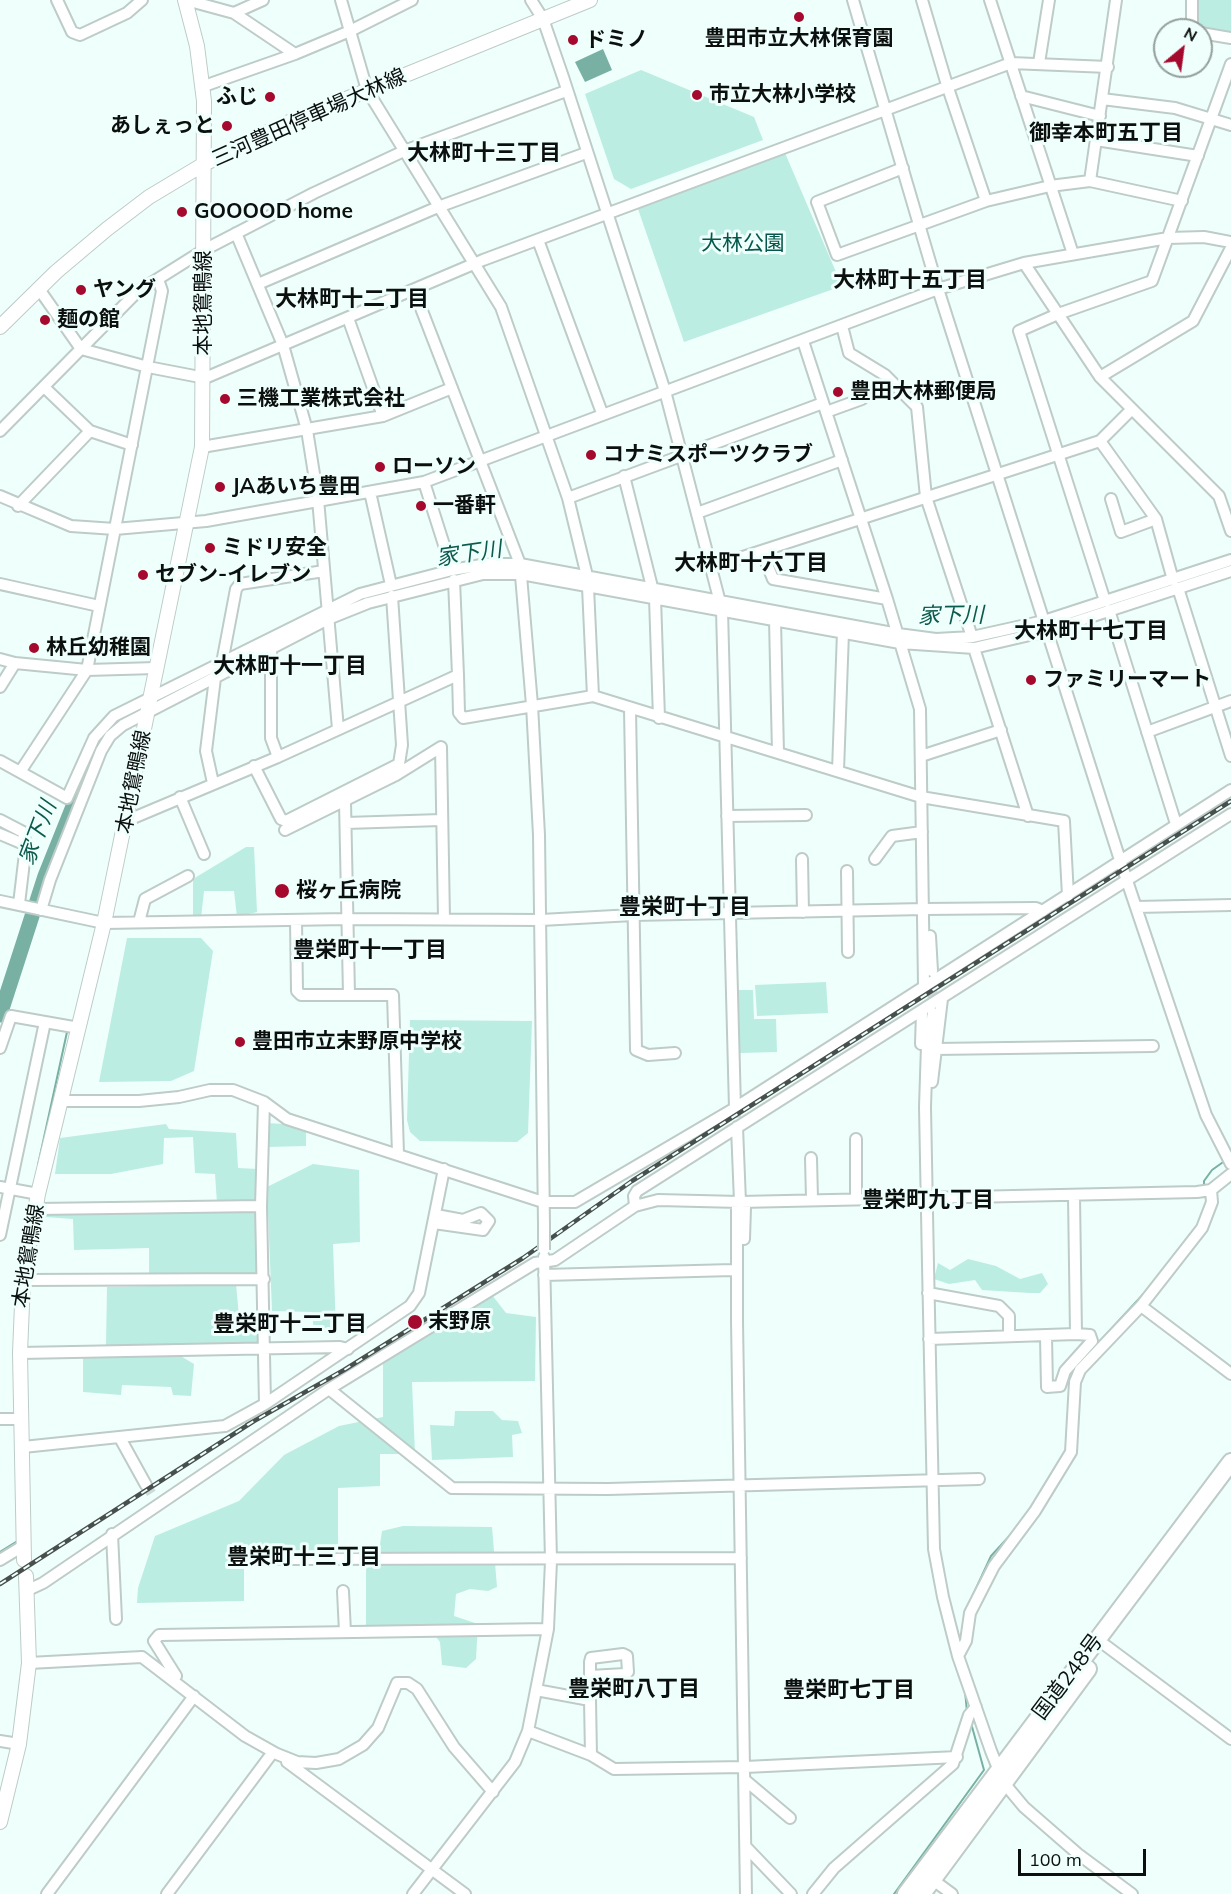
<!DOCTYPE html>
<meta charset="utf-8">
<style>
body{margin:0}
#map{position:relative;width:1231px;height:1894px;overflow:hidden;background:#effffb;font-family:Mulish,sans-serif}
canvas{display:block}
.north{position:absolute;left:1153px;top:18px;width:60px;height:60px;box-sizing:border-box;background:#effffb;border:2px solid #949f9d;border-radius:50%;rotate:29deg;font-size:16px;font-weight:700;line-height:24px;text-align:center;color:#0b100f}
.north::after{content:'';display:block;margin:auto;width:21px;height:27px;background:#a50a2e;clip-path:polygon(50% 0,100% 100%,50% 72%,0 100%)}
.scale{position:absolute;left:1018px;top:1849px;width:128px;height:27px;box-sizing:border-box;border:3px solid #0b100f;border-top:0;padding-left:8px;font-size:18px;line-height:21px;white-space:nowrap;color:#0b100f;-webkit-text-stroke:4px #effffb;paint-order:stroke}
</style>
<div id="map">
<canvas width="1231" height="1894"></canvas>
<div class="north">N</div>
<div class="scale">100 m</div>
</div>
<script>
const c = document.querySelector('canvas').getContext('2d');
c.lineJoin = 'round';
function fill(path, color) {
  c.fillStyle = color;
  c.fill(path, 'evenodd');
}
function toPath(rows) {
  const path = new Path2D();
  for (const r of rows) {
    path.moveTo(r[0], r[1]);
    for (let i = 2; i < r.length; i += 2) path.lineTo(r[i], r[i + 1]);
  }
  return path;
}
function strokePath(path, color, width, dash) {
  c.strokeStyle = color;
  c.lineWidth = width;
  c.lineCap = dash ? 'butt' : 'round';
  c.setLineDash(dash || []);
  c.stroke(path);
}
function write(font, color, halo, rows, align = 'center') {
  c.font = font + ' Mulish,"Noto Sans JP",sans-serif';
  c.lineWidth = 6;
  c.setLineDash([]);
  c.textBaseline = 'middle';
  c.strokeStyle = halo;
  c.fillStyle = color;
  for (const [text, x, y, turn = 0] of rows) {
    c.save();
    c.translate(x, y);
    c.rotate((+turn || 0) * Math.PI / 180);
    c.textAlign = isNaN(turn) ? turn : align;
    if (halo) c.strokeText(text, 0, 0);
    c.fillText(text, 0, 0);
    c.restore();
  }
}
fill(toPath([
 [1197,0,1231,0,1231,34,1197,30],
 [641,70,754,117,763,140,631,189,614,179,585,94],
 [785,153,842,286,684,342,638,209],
 [246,847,254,847,257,912,237,917,234,891,204,891,201,918,193,917,193,879],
 [127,938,201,938,213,951,194,1071,171,1081,99,1082],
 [826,982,828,1013,757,1016,755,985],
 [736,990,753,990,754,1019,776,1019,777,1052,740,1053],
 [410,1020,532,1021,528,1133,517,1142,420,1141,410,1132,407,1120],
 [266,1123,284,1124,306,1132,306,1146,267,1147],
 [166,1124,169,1129,236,1133,238,1168,258,1169,256,1203,217,1203,215,1174,195,1173,193,1137,164,1138,163,1164,111,1174,55,1174,60,1138],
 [313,1164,359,1170,360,1242,333,1244,336,1331,314,1333,312,1312,272,1311,267,1187],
 [258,1209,259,1276,149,1276,149,1248,74,1250,73,1219,45,1217,44,1211],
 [968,1259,996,1266,1020,1279,1042,1273,1048,1284,1040,1293,1030,1293,982,1290,975,1280,949,1284,934,1279,938,1263,950,1270],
 [236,1284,239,1316,259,1317,258,1344,106,1346,107,1287],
 [492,1295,506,1313,536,1317,535,1381,412,1382,415,1454,380,1454,380,1486,338,1488,338,1564,244,1567,244,1601,137,1603,138,1588,155,1536,239,1501,284,1455,339,1426,383,1417,383,1361],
 [179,1355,194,1364,191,1396,173,1395,171,1387,122,1385,121,1395,83,1392,83,1357],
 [455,1411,493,1411,502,1420,518,1421,522,1433,512,1435,513,1457,432,1460,430,1425,454,1426],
 [403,1526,492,1527,497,1587,488,1591,470,1589,456,1594,454,1616,478,1624,476,1659,466,1668,442,1665,440,1642,427,1625,366,1626,366,1552,379,1551,382,1531]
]), '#bcede2');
fill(toPath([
 [603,49,612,70,585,82,575,62]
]), '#78b0a4');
strokePath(toPath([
 [38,1165,67,1032],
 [1204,1186,1204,1181,1212,1170,1226,1160],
 [1089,1353,1148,1289],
 [1066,1451,1070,1378,1073,1374],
 [0,1552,19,1540],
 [966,1610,991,1556,1014,1531],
 [965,1691,967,1712],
 [894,1894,984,1770,971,1723]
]), '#78b0a4', 2);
strokePath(toPath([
 [420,583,476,571],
 [337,609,388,591],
 [0,1015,45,876,100,739,108,730,132,715]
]), '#78b0a4', 15);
strokePath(toPath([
 [932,975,933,1010],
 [735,1108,737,1127],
 [146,1485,153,1496]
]), '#cddbd8', 10, [10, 5]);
const minor = toPath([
 [57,0,72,32,80,35,127,13,142,0],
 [186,0,234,13,295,54],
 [341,0,367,90,501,307,568,498,587,576],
 [531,0,543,19,563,77,665,391,722,610,735,1108],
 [853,0,938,289,1120,860,1206,1115,1231,1164],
 [922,0,947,85,986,201],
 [990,0,1073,254],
 [1192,0,1192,30],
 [234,13,263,0],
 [1201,33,1231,38],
 [1039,63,1049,0],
 [204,86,295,54,350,31,412,0],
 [1021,96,1100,116],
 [1102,99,1175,108,1231,125],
 [1096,140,1198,156],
 [903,168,817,202,837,255,986,201,1050,186,1090,181,1182,201],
 [1090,181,1116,0],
 [236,233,283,345,307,430,318,499,338,729],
 [538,240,602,413],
 [1024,263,1100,377,1219,496,1231,531],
 [258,284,438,207,586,153],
 [39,289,81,349,148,367,205,378,483,260,1011,63,1108,67],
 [414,290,520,564,532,705,539,835,544,1225],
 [348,318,383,416],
 [842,326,849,353,885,375,917,407,926,497,972,637],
 [803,341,887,599,920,709,924,986],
 [1100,377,1193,321,1231,248],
 [44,387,90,431,132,445],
 [826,412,862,399],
 [0,431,137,292,204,250,314,193,404,151,566,91],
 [1100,441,1156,519,1173,580],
 [202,447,383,416,452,388],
 [624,476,652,587],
 [424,482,452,570],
 [370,492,391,585],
 [0,496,71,526,115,529,206,521,424,482,938,289,1024,263,1168,238,1204,237,1231,242],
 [568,498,823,403],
 [1111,499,1121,532,1156,519],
 [18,506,90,431],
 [697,513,842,460],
 [762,552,773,579,887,599],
 [712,567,1100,441,1132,409],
 [454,580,458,675],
 [0,584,99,606],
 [588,587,593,696],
 [1178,588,1231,756],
 [655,598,659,718],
 [1105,601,1019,331,1058,314,1152,281,1231,64],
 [1109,610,1176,824],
 [775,620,778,753],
 [974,648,1028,816],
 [271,649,271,738,278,757],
 [0,659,15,663,87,670,156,668],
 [222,663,236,589,240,584,324,571],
 [0,687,15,663],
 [630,709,636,1050,648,1055,675,1053],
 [1147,732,1231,701],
 [921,756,1001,730],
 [0,761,67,798,94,738,114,716,360,594,452,570,487,564,520,564,898,634,936,639,972,637,1044,621,1231,560],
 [254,766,281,819,286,821,399,764,402,745,392,596],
 [838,771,843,632],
 [20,772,87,670,162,291,158,279],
 [395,772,396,775,441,747,444,919],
 [213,783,206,751,215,678],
 [180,797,204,854],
 [345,802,349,995],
 [727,816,806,815],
 [0,820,23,832,26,845,19,904],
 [126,821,278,757,458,675,459,713,463,718,593,696,921,797,1064,821,1068,896],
 [346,823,441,820],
 [285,830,396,775],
 [0,834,26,845],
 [802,859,803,912],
 [875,859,892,836,922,832],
 [847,871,848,952],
 [0,901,104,923,347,919,541,920,633,915,924,909,1036,908,1043,911],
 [1136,907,1231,905],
 [41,910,50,880,101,751,110,736,123,725,328,619,368,603,483,574,521,574,900,643,974,648,1047,631,1231,571],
 [296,920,297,991,301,995,393,995,398,1154],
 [139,922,145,899,188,876],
 [930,936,932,971],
 [933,1013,927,1045,925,1107,928,1265,934,1549,943,1597,958,1656,991,1751,1004,1783,1024,1807,1078,1854,1132,1894],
 [921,1044,922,1012],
 [0,1048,11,1016,79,1028],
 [935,1049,1153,1046],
 [932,1082,942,999],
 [61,1101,139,1101,179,1097,210,1090,233,1090,264,1102,287,1119,543,1202,575,1202,735,1108,1231,790],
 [264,1102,261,1206,265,1404],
 [737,1127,740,1202,737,1206,737,1321,746,1894],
 [811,1158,812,1199],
 [0,1187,38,1194],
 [1074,1196,1076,1334],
 [856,1199,856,1139],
 [740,1202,745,1207,744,1239],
 [635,1206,634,1196,637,1191,1231,814],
 [37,1209,261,1206],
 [434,1223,483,1230,489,1221,481,1213,463,1220,436,1215],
 [0,1235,45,1022],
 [544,1275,733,1270],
 [23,1280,264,1279],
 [928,1293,999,1306,1009,1316,1009,1336],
 [1141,1306,1231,1374],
 [929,1339,1076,1334,1090,1335,1092,1341,1065,1371,1060,1386,1047,1387,1046,1336],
 [20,1353,340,1347,348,1349],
 [329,1389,452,1488,608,1489,979,1479],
 [0,1419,21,1419],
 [120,1438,146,1485],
 [23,1447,225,1426,265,1404,410,1306,419,1293,444,1169],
 [112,1534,116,1619],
 [288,1559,741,1558],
 [0,1560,23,1546],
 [28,1590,43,1583,329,1389,535,1263,555,1260,635,1206,658,1200,740,1202,1197,1192,1211,1190,1231,1174],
 [343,1591,345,1632],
 [1105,1645,1231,1739],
 [958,1656,966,1641,970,1613,994,1566,1035,1511,1071,1452,1075,1382,1080,1370,1141,1306,1202,1228,1212,1202,1211,1190],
 [29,1663,142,1657,245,1736,277,1754,297,1762,316,1763,339,1759,363,1745,378,1728,397,1683,408,1683,417,1689,454,1747,493,1792],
 [590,1676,625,1674,628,1672,627,1656,623,1654,591,1658,590,1662,590,1700,591,1755],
 [173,1680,176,1676,154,1641,159,1635,548,1629],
 [536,1690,590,1700],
 [528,1731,591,1755,614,1769,745,1767,957,1757],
 [0,1741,19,1744],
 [287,1762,465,1894],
 [745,1780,790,1818],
 [746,1847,791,1894],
 [933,1880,952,1894],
 [47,1894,194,1696],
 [167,1894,273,1752],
 [413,1894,515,1762,528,1731,548,1629,551,1561,544,1257],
 [813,1894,834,1868,953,1764,969,1715,976,1707]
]);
const major = toPath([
 [0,327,56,272,107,229,149,197,204,164,282,125,590,0],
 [24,1560,20,1353,23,1280,38,1194,104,923,202,447,204,101,197,46,185,0],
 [0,1822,19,1744,29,1663,26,1576]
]);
const highway = toPath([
 [906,1894,1231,1462],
 [922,1894,1088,1669]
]);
strokePath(minor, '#bdccc8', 14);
strokePath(major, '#bdccc8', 16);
strokePath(highway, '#bdccc8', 20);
strokePath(minor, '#fff', 10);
strokePath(major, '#fff', 14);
strokePath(highway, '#fff', 16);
const rail = toPath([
 [247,1425,344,1370,523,1258,632,1181,1231,801],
 [0,1584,254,1421]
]);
strokePath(rail, '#48504e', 4.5);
strokePath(rail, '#effffb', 2, [7]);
const minorBridge = toPath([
 [544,1225,544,1250]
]);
strokePath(minorBridge, '#bdccc8', 14, []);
strokePath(minorBridge, '#fff', 10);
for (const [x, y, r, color] of [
 [799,17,6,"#a50a2e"],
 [573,40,6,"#a50a2e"],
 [697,95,6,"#a50a2e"],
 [270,97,6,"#a50a2e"],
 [227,126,6,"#a50a2e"],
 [182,212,6,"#a50a2e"],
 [81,290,6,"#a50a2e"],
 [45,320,6,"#a50a2e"],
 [838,392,6,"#a50a2e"],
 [225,399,6,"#a50a2e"],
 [591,455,6,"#a50a2e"],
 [380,467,6,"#a50a2e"],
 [220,487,6,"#a50a2e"],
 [421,506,6,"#a50a2e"],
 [210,548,6,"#a50a2e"],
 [143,575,6,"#a50a2e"],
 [34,648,6,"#a50a2e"],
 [1031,680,6,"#a50a2e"],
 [282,891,8,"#a50a2e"],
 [240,1042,6,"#a50a2e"],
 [415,1322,8,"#a50a2e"]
]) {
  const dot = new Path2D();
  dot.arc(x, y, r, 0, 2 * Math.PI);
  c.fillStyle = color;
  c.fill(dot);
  strokePath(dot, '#effffb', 2);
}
write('bold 21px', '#0b100f', '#effffb', [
 ["豊田市立大林保育園",799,39,"center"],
 ["ドミノ",585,40],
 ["市立大林小学校",709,95],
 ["ふじ",258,97,"right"],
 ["あしぇっと",215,126,"right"],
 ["GOOOOD home",194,212],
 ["ヤング",93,290],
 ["麺の館",57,320],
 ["豊田大林郵便局",850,392],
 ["三機工業株式会社",237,399],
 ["コナミスポーツクラブ",603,455],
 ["ローソン",392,467],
 ["JAあいち豊田",232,487],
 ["一番軒",433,506],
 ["ミドリ安全",222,548],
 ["セブン-イレブン",155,575],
 ["林丘幼稚園",46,648],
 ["ファミリーマート",1043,680],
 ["桜ヶ丘病院",296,891],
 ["豊田市立末野原中学校",252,1042],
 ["末野原",428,1322]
], 'left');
write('21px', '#0b100f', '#effffb', [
 ["三河豊田停車場大林線",309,118,-24],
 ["本地鴛鴨線",204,303,-90],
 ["本地鴛鴨線",134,782,-79],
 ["本地鴛鴨線",29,1256,-81],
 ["国道248号",1068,1677,-53]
]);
write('21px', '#05574b', '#effffb', [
 ["大林公園",743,244]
]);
write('bold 22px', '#0b100f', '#effffb', [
 ["御幸本町五丁目",1106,133],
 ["大林町十三丁目",484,153],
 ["大林町十五丁目",910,280],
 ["大林町十二丁目",352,299],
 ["大林町十六丁目",751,563],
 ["大林町十七丁目",1091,631],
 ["大林町十一丁目",290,666],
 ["豊栄町十丁目",685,907],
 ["豊栄町十一丁目",370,950],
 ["豊栄町九丁目",928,1200],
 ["豊栄町十二丁目",290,1324],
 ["豊栄町十三丁目",304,1557],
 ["豊栄町八丁目",634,1689],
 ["豊栄町七丁目",849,1690]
]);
write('italic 22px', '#0b5a4e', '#effffb', [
 ["家下川",469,554,-8],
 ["家下川",951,616,-1],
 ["家下川",38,833,-69]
]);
</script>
